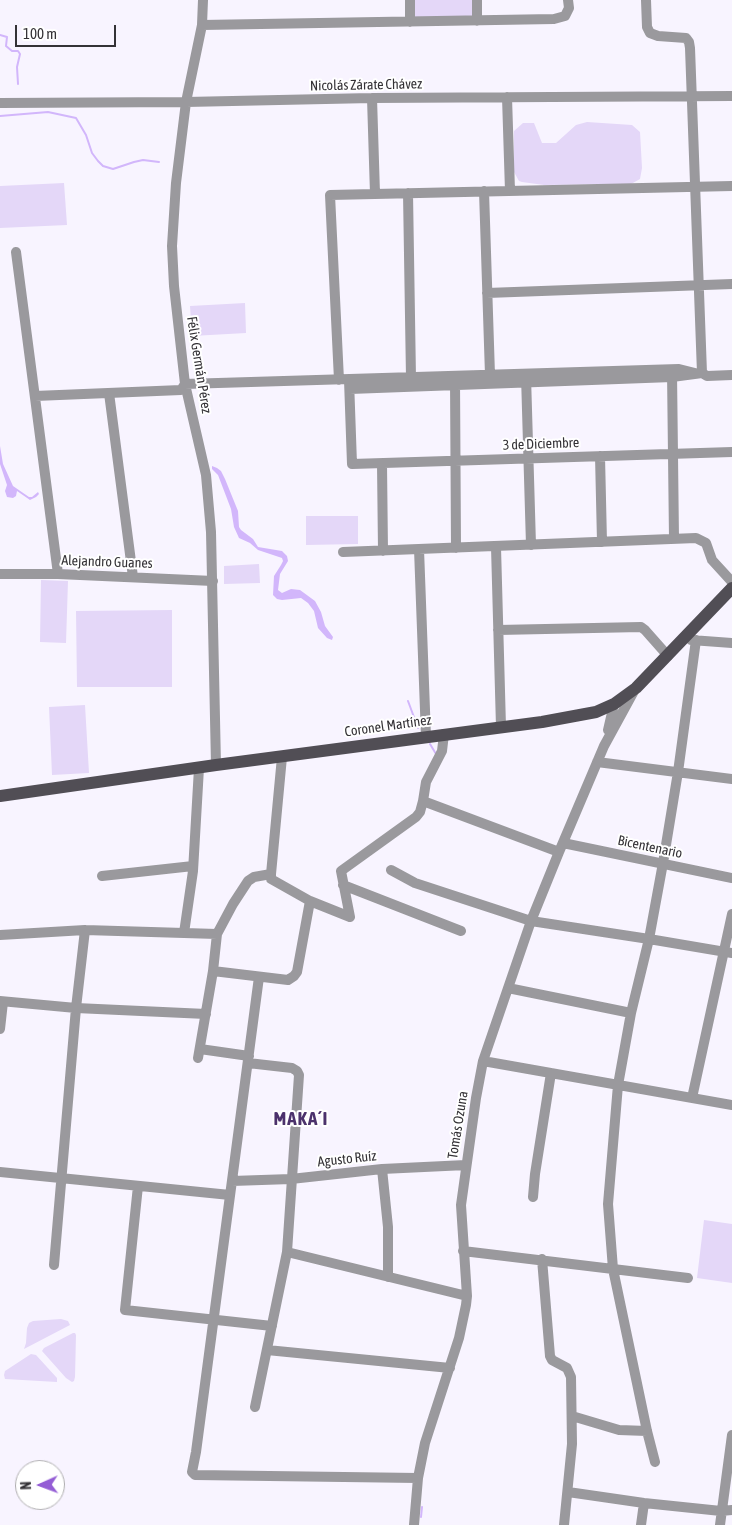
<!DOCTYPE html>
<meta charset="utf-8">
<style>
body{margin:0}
#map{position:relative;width:732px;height:1525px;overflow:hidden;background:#f8f4ff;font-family:"Asap Condensed",sans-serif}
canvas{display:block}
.north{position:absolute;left:15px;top:1460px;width:50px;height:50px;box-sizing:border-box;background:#fff;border:1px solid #aeadaf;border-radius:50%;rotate:268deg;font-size:14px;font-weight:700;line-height:20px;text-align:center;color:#343236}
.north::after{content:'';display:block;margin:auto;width:18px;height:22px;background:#945dd5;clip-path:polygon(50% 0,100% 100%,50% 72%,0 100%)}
.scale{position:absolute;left:15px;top:25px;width:101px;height:22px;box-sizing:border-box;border:2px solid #343236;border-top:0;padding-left:6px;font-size:15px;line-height:18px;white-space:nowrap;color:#343236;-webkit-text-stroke:4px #fff;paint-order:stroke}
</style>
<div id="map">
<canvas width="732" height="1525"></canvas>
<div class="north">N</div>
<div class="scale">100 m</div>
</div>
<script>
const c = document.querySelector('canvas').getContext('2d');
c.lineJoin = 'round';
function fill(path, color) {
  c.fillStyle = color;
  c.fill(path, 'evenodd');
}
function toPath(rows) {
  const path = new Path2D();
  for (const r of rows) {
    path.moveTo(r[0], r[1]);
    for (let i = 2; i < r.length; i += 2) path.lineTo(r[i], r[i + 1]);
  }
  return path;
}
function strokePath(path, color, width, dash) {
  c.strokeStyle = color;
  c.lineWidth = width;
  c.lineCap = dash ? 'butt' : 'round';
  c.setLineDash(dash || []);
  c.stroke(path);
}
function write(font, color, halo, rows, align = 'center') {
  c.font = font + ' "Asap Condensed",sans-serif';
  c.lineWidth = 4;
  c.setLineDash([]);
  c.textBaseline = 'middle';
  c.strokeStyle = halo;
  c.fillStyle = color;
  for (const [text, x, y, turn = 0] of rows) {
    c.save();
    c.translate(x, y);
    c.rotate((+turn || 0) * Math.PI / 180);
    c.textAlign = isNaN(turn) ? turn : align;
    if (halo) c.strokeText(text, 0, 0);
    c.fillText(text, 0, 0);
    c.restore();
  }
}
fill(toPath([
 [413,0,473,0,473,15,472,17,414,18],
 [587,122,632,125,640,132,642,168,640,179,631,184,544,185,522,182,519,181,514,172,514,131,523,123,534,123,542,143,556,143,576,125],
 [64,183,67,225,0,228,0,186],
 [245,303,246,333,192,336,190,306],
 [306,516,358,516,358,544,306,545],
 [259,564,260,583,224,584,224,566],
 [41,580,68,581,66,643,40,642],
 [172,610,172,687,77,687,76,611],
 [85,705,89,773,52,775,49,707],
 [704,1220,732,1224,732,1283,697,1278],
 [61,1319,68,1321,70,1325,24,1349,26,1343,27,1328,29,1323,33,1321],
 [73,1333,75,1333,76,1335,75,1377,74,1381,72,1382,66,1378,42,1351,44,1348],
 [31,1354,36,1355,57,1378,57,1382,5,1379,4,1375,5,1371]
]), '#e4d7f8');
fill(toPath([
 [0,446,3,464,13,486,29,497,32,497,38,492,39,494,36,497,30,500,17,491,16,496,13,498,7,497,5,491,7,485,0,464],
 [212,466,217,468,221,471,225,479,238,511,239,527,241,530,253,539,258,547,282,551,287,556,288,561,280,574,278,590,282,593,291,589,300,590,315,601,321,612,325,626,333,637,332,640,327,638,318,628,314,611,308,603,301,598,282,600,277,599,273,595,274,576,281,565,283,561,282,558,258,550,250,543,239,538,234,527,231,509,218,475,212,469]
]), '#d2b6fb');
strokePath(toPath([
 [0,35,7,37,6,46,12,51,18,51,20,54,17,67,18,84],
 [0,116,48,112,76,118,86,135,92,153,98,161,103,166,113,169,134,162,143,160,159,162],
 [408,701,418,728],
 [430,744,436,754],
 [421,1517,422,1507]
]), '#d2b6fb', 2);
strokePath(toPath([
 [203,0,202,25,186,102,176,183,172,246,174,286,185,384,206,475,211,532,216,765],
 [410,0,410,22],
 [646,0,647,27,650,33,658,36,686,38,689,42,690,48,702,373],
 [477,21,477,0],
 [202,25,554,19,565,16,569,8,568,0],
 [507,97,510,191],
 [372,98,375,194],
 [0,103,186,102,372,98,732,96],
 [484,191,490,375],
 [408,193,411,378],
 [16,252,58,574],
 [487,293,732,284],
 [672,372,674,539],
 [526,376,531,545],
 [455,379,456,548],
 [339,380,330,195,732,186],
 [349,380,352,464,732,452],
 [350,389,672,377,702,373,707,376,732,375],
 [109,393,133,577],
 [35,396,181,390,185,384,679,369,695,373],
 [600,456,602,542],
 [382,464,383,551],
 [496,547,501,727],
 [419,549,426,737],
 [343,552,696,538,706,543,712,560,732,582],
 [0,574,58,574,213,581],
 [498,630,641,627,645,630,668,656],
 [691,640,732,643],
 [608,730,614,704],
 [282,757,271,874,271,879,310,901,350,917],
 [597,762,732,779],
 [423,801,559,852],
 [563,843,732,878],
 [391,870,415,883,531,921,649,939,732,953],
 [102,876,193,866],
 [343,885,461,931],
 [350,917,341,871,416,817,420,812,423,801,426,782,442,751,444,734],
 [184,933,193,871,199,768],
 [0,935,85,930,217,934],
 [213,971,288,980,294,976,297,972,310,901],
 [259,977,196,1452,192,1472,195,1475,418,1478],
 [508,988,631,1013],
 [0,1001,76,1008,206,1014],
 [0,1029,3,1002],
 [200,1049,249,1056],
 [198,1058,213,971,217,934,233,904,248,881,254,877,271,874],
 [483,1061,732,1105],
 [248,1063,292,1068,297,1071,299,1075,287,1252,255,1407],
 [692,1098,732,914],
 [382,1169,388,1227,388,1277],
 [0,1172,230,1195],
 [232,1181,291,1179,382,1169,466,1165],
 [138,1186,125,1310,272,1326],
 [533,1197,535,1174,551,1073],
 [463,1251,688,1278],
 [287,1252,467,1296],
 [542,1259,550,1356,552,1360,567,1368,571,1377,572,1444,564,1525],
 [54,1265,76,1008,85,930],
 [267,1350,450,1368],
 [572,1416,619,1430,647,1431],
 [655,1462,647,1431,613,1269,608,1204,618,1085,631,1013,649,939,663,863,678,772,696,640],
 [568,1492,644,1503,721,1511,732,1510],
 [414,1525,418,1478,425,1443,459,1338,466,1305,467,1296,461,1205,476,1098,483,1061,531,921,559,852,604,746,634,691],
 [641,1525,644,1503],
 [720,1525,732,1435]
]), '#9a999d', 10);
strokePath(toPath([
 [0,796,216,765,542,722,596,712,614,704,636,688,732,588]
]), '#514e55', 12);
write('14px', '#343236', '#fff', [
 ["Nicolás Zárate Chávez",366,85,-1],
 ["Félix Germán Pérez",199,365,81],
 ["3 de Diciembre",541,444,-2],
 ["Alejandro Guanes",107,562,2],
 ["Coronel Martínez",388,726,-8],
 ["Bicentenario",650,847,12],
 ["Tomás Ozuna",458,1125,-81],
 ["Agusto Ruíz",347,1159,-6]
]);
c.letterSpacing = '1px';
write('bold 19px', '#4c326c', '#fff', [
 ["MAKA´I",301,1119]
]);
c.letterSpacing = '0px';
</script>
